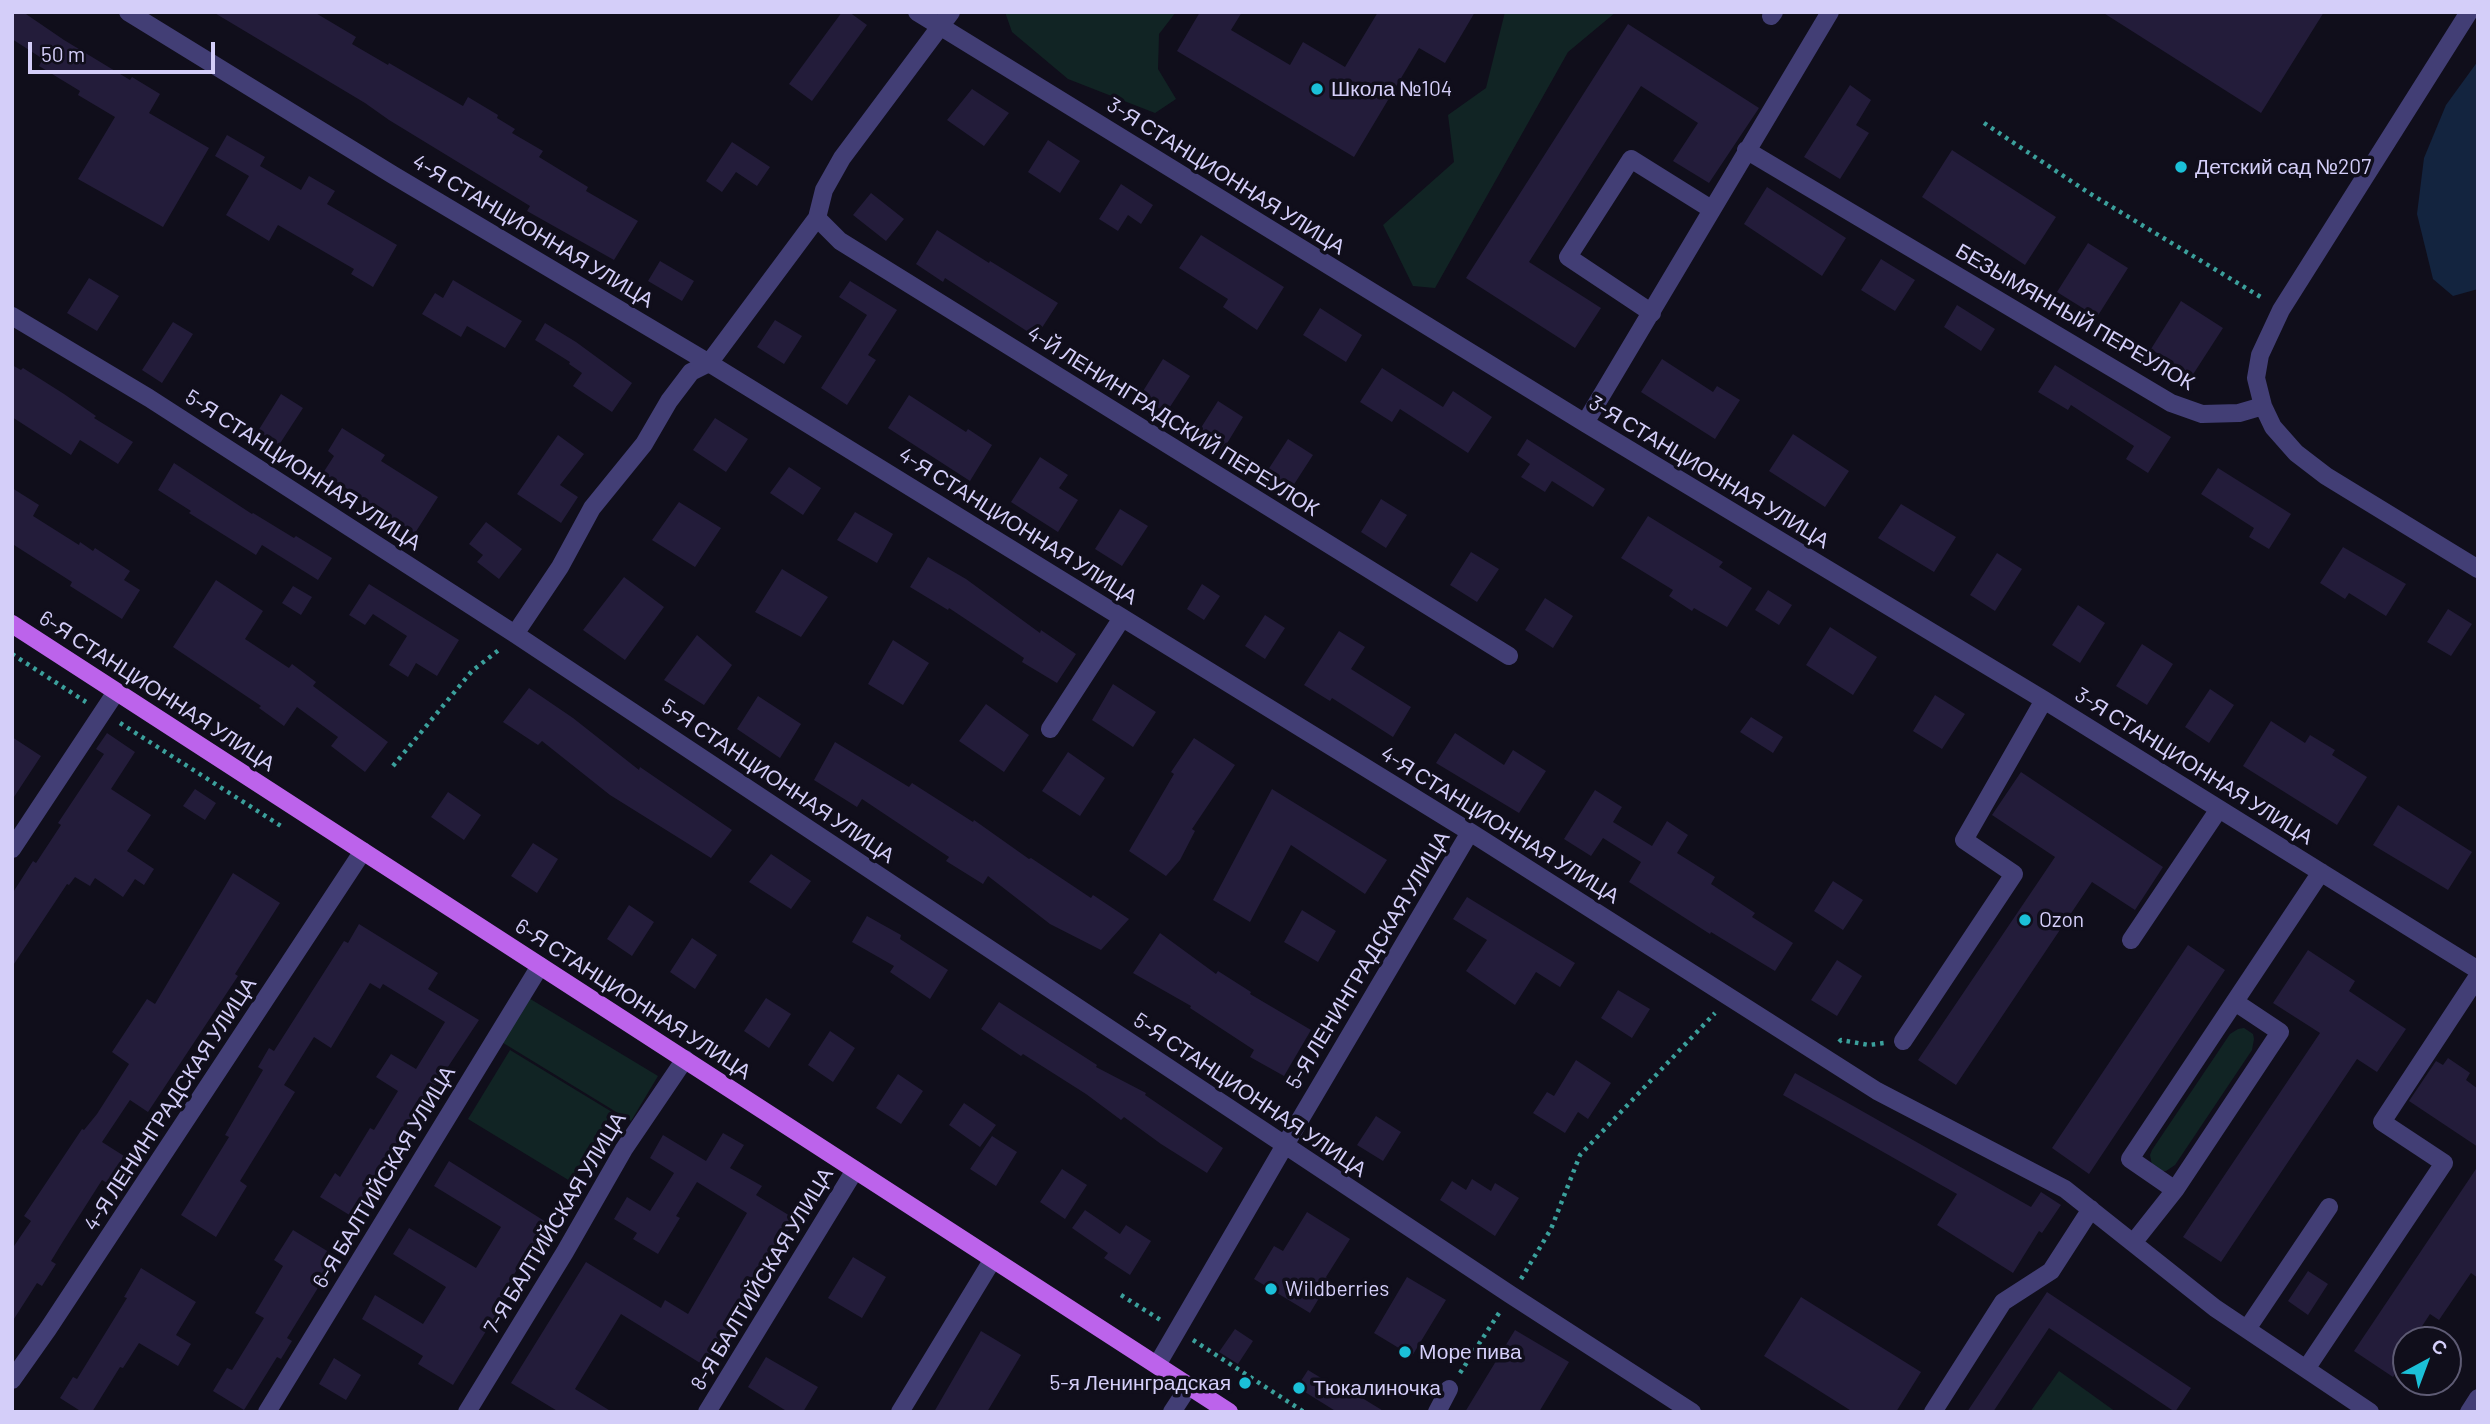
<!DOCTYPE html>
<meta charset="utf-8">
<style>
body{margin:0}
#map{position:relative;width:2490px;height:1424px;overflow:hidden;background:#100e1b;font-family:Barlow,sans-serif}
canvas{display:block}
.frame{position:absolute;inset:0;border:14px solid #d4cef9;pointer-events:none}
.north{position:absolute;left:2392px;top:1326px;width:70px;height:70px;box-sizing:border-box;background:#100e1b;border:2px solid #5e5b74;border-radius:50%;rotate:41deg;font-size:19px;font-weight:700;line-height:28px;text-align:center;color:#d4cef9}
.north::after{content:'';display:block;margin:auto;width:24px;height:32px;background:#1bc0d8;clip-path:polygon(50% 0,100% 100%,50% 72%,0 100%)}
.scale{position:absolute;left:28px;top:42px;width:187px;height:32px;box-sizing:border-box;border:4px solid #d4cef9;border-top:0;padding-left:9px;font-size:21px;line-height:24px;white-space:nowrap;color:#d4cef9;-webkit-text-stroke:5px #100e1b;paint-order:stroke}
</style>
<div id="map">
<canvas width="2490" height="1424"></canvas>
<div class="frame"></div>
<div class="north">С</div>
<div class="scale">50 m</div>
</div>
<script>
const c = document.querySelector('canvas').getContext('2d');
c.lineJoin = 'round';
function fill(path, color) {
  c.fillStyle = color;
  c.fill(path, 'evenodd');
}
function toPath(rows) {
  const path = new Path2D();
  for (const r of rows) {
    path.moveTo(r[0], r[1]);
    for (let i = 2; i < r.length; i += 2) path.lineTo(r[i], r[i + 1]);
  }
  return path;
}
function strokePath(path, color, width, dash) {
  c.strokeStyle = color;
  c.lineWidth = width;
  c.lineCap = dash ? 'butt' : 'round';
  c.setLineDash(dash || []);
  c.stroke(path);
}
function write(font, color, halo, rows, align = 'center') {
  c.font = font + ' Barlow,sans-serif';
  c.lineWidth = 7;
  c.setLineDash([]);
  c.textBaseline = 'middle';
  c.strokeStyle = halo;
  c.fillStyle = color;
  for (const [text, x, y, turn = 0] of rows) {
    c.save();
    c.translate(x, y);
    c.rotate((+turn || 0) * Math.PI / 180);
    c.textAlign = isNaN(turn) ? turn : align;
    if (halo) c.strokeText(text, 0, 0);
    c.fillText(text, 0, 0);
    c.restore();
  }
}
fill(toPath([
 [1005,12,1176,12,1159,34,1158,69,1176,99,1155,113,1068,79,1012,32],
 [1505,12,1616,12,1568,52,1435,288,1413,286,1383,225,1454,162,1448,115,1486,88],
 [527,997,658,1076,631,1121,500,1041],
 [2244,1028,2253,1034,2254,1039,2252,1050,2175,1165,2166,1171,2161,1171,2152,1165,2150,1155,2152,1150,2230,1034,2238,1029],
 [510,1050,612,1112,570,1181,468,1119],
 [2059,1371,2116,1412,2030,1412]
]), '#112424');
fill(toPath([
 [2478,61,2478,289,2453,296,2433,279,2417,214,2424,158,2446,105]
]), '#13243f');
fill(toPath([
 [12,12,23,12,64,40,130,80,132,77,160,94,149,113,209,148,163,227,78,179,115,117,78,95,80,91,39,66,43,59,12,39],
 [213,12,314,12,356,37,352,44,388,65,389,63,463,106,468,97,498,115,497,118,515,129,512,133,543,151,539,157,588,187,586,191,638,221,614,260,527,211,530,206,389,120,365,103],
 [842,12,849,12,867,25,812,101,789,84],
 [1200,12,1242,12,1231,30,1290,65,1303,42,1345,67,1378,12,1475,12,1445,63,1419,48,1354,157,1177,51],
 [2102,12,2324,12,2261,113],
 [1628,24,1759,108,1709,183,1673,161,1698,123,1641,86,1529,262,1601,308,1575,348,1466,278],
 [1850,85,1871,100,1856,125,1869,133,1840,179,1804,157],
 [972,89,1009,113,984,146,947,120],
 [227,135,265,157,260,166,301,190,309,176,335,191,327,204,397,245,373,287,351,274,354,269,278,225,269,241,226,215,249,176,215,156],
 [1048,140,1080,161,1060,193,1028,172],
 [732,142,770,167,757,186,736,172,722,192,706,181],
 [1952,150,2056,217,2025,265,1922,197],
 [1121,184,1153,205,1141,224,1128,215,1118,231,1099,219],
 [1767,187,1846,238,1822,276,1744,224],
 [871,193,904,219,886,241,853,215],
 [937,230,989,263,990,261,1058,303,1036,337,945,278,943,282,916,264],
 [1201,235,1284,287,1257,330,1223,307,1228,299,1179,268],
 [2088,243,2128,268,2097,317,2057,292],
 [1881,259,1915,280,1895,311,1861,290],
 [660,261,694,281,682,301,648,281],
 [89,278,119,296,97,331,67,313],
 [453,280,522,321,505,348,467,326,461,337,422,314,435,293,443,298],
 [850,281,897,310,868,355,876,360,847,405,821,388,867,315,839,297],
 [2181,301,2223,328,2192,376,2151,349],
 [1957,305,1995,329,1981,351,1944,327],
 [1320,308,1362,335,1346,362,1303,335],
 [775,320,802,336,784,364,757,347],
 [173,322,193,334,162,383,142,370],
 [545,323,576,342,632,383,612,412,573,386,582,373,569,364,570,362,535,340],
 [1163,359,1190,376,1166,413,1140,396],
 [1662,359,1713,392,1717,386,1740,400,1715,439,1641,392],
 [12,365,21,370,23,368,64,394,96,416,94,418,133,442,118,464,80,440,71,455,12,417],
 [2055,365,2171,437,2148,473,2126,459,2134,446,2071,405,2068,410,2038,392],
 [1382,368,1443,407,1453,391,1492,417,1468,453,1400,409,1392,422,1360,402],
 [281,394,303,408,279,445,258,431],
 [909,395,966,432,968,429,992,445,970,481,888,428],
 [1218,401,1243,417,1223,450,1197,434],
 [715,418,748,439,726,472,693,450],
 [342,428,385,455,381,461,438,497,415,533,323,473,334,456,328,451],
 [1793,434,1849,471,1825,507,1769,471],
 [558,435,584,454,560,485,578,497,561,523,517,494],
 [1288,439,1313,455,1291,489,1266,473],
 [1527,439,1605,489,1593,507,1552,481,1545,492,1521,477,1530,464,1517,455],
 [1040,457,1068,475,1059,488,1078,500,1058,532,1011,502],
 [174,463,252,514,253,513,294,538,296,536,332,558,318,580,262,545,256,555,189,513,191,511,158,490],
 [789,467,821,488,803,515,770,493],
 [2218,468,2291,514,2269,549,2249,537,2254,528,2201,494],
 [12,488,39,505,33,516,79,545,80,542,93,551,95,548,130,571,124,580,140,590,122,619,70,586,72,582,14,545,12,547],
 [1381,499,1407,515,1386,548,1361,532],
 [679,502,721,528,695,567,652,540],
 [1901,504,1956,537,1934,572,1878,538],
 [1120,509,1148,526,1122,566,1095,549],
 [855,512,893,534,877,563,837,540],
 [1648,516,1723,562,1719,567,1752,588,1727,627,1694,608,1692,611,1669,596,1673,590,1621,558],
 [486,522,522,549,499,579,477,562,483,555,469,544],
 [2343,547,2406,584,2386,616,2349,593,2345,599,2320,583],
 [1471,552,1499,569,1477,602,1450,585],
 [1997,553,2022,569,1995,611,1970,595],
 [928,557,966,579,1040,633,1041,630,1076,654,1057,683,1022,662,1024,658,949,608,948,610,910,587],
 [782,569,828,597,801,637,755,612],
 [624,577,664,607,625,660,583,630],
 [216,580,263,611,245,639,289,668,292,664,316,682,313,686,388,742,365,772,331,746,338,737,297,707,284,726,259,708,261,706,173,647],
 [369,584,459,640,437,676,416,663,408,677,389,665,407,636,373,614,365,625,349,615],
 [1202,584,1220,596,1204,620,1187,609],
 [293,586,312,597,301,615,282,603],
 [1768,590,1792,605,1779,625,1755,610],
 [1545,598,1573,616,1553,648,1525,630],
 [2078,605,2105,623,2080,663,2052,645],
 [2448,609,2472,624,2451,656,2427,642],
 [1265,615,1285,628,1265,659,1245,646],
 [1830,627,1877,657,1853,695,1806,665],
 [1339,631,1365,647,1351,669,1411,707,1393,737,1332,698,1330,701,1304,685],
 [697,635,732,665,704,705,664,680],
 [893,640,929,663,903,705,868,684],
 [2142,644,2173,664,2147,705,2116,686],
 [1113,684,1156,712,1133,747,1092,720],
 [529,688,573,718,639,770,640,767,732,830,711,858,610,795,542,741,538,745,503,722],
 [2210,689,2234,705,2209,743,2185,727],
 [1935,695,1965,714,1942,749,1913,731],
 [758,696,801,724,780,758,737,729],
 [986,704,1029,735,1004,772,959,741],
 [1751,717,1783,737,1773,753,1740,732],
 [2271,721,2305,743,2310,735,2335,750,2332,755,2367,777,2337,825,2243,766],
 [107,733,135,752,111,789,151,815,127,851,154,869,144,885,135,879,123,897,95,878,90,886,75,877,69,885,67,884,12,967,12,894,33,861,36,863,61,825,58,823,104,754,96,749],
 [1455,733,1504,765,1513,750,1546,771,1519,813,1436,763],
 [12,737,41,756,12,800],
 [1194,738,1235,765,1192,829,1195,831,1180,860,1166,876,1129,851,1174,774,1171,772],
 [835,742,909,787,912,783,973,822,974,820,1029,859,1031,858,1091,898,1093,895,1129,919,1101,950,1050,924,988,876,983,884,946,861,949,857,862,799,857,807,814,780],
 [1068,752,1105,778,1080,816,1042,791],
 [2021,772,2163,867,2135,910,2092,882,1956,1085,1918,1060,2055,857,1992,815],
 [195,789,216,803,205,820,183,806],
 [1272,789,1387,860,1365,894,1291,845,1250,922,1213,900],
 [1595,790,1622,807,1613,822,1652,846,1667,821,1688,835,1677,853,1715,877,1711,884,1755,913,1752,917,1793,943,1775,971,1711,932,1710,934,1629,882,1641,862,1603,838,1591,856,1564,839],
 [448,792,481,815,464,840,431,817],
 [2398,805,2472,852,2448,890,2373,845],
 [533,843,558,859,537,893,511,876],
 [771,854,811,881,791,909,749,882],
 [233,873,280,903,235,974,238,976,148,1112,130,1100,102,1142,124,1156,107,1183,102,1180,62,1243,51,1261,56,1264,42,1286,37,1283,12,1322,12,1249,31,1221,24,1216,82,1129,84,1130,97,1114,129,1064,112,1052,147,999,155,1004],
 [1833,881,1863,900,1843,930,1814,911],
 [1467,897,1575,963,1560,987,1536,972,1515,1005,1466,971,1487,940,1453,919],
 [629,905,654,922,632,956,607,939],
 [1302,910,1336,931,1318,962,1284,942],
 [867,916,901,935,900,939,948,970,930,999,890,972,894,966,852,942],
 [359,924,438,973,428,989,479,1020,422,1106,356,1219,320,1197,335,1173,340,1177,370,1128,374,1130,398,1091,376,1077,391,1054,416,1069,445,1022,383,984,380,989,370,983,331,1048,314,1037,284,1085,295,1092,240,1181,247,1186,216,1237,181,1215,229,1137,225,1135,263,1070,258,1067,269,1048,274,1051,344,941,348,943],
 [1160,933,1216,974,1218,971,1251,992,1250,994,1311,1030,1284,1076,1250,1057,1254,1050,1190,1008,1191,1006,1133,973],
 [692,938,717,955,695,989,670,972],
 [2188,945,2225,970,2089,1174,2052,1148],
 [2308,950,2355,981,2349,991,2406,1029,2377,1072,2357,1059,2221,1262,2183,1237,2320,1033,2273,1003],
 [1837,960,1862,976,1837,1016,1811,1000],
 [1618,990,1650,1009,1632,1038,1601,1018],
 [766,998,791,1014,769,1048,744,1031],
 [999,1002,1097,1065,1096,1067,1146,1093,1145,1095,1223,1148,1207,1173,1161,1144,1124,1117,1121,1120,1086,1094,1023,1054,1021,1056,981,1029],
 [830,1031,855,1048,833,1082,808,1065],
 [2448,1058,2470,1073,2466,1080,2478,1089,2478,1147,2409,1101,2436,1061,2443,1065],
 [1576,1060,1611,1083,1588,1119,1578,1112,1565,1133,1533,1113,1547,1092,1554,1096],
 [1795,1073,2031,1207,2041,1192,2061,1205,2042,1233,2039,1231,2013,1273,1937,1225,1957,1194,1783,1095],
 [898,1074,923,1091,901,1124,876,1108],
 [964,1103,996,1125,980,1147,949,1125],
 [1376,1116,1401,1132,1383,1161,1357,1145],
 [723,1133,744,1145,730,1168,762,1186,756,1195,795,1219,749,1298,705,1366,621,1314,575,1389,612,1412,559,1412,511,1383,586,1262,661,1308,665,1300,688,1314,747,1213,697,1182,676,1216,680,1218,658,1254,633,1239,637,1233,614,1219,627,1197,650,1211,674,1173,650,1158,663,1135,706,1161],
 [992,1136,1017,1152,996,1186,970,1169],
 [449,1161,554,1227,537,1255,529,1250,505,1289,510,1292,453,1385,418,1364,423,1356,362,1319,375,1295,423,1324,446,1287,393,1254,409,1228,476,1268,501,1227,434,1186],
 [2478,1166,2478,1278,2471,1273,2439,1320,2430,1314,2413,1340,2406,1340,2406,1357,2393,1377,2354,1351],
 [1062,1169,1087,1185,1065,1219,1040,1202],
 [1472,1179,1491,1191,1495,1183,1519,1198,1495,1236,1440,1200,1452,1181,1466,1190],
 [1085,1210,1120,1234,1126,1225,1151,1241,1130,1275,1104,1258,1108,1253,1072,1228],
 [1307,1212,1350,1239,1326,1277,1330,1280,1310,1313,1254,1279,1274,1246,1283,1251],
 [293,1230,337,1257,287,1338,292,1341,281,1359,277,1357,244,1410,213,1391,227,1368,232,1370,264,1318,255,1313,283,1266,274,1260],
 [853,1257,886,1277,862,1318,828,1298],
 [141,1268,196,1302,176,1335,191,1344,178,1366,139,1343,123,1368,120,1367,92,1412,82,1412,60,1398,73,1377,77,1379,127,1298,124,1297],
 [2308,1271,2328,1284,2308,1315,2288,1301],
 [1407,1277,1446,1300,1412,1356,1374,1333],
 [2047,1292,2191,1388,2175,1412,2049,1328,1993,1412,1967,1412],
 [1801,1297,1921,1372,1896,1412,1853,1412,1764,1356],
 [1235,1329,1253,1341,1238,1364,1219,1352],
 [1515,1330,1569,1362,1539,1412,1465,1412],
 [981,1331,1021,1355,987,1412,934,1412],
 [766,1357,818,1387,803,1412,788,1412,748,1387],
 [334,1358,361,1375,346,1400,319,1384],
 [1308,1370,1339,1389,1341,1385,1385,1412,1337,1412,1297,1387]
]), '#231c3a');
strokePath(toPath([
 [1984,123,2089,193,2264,299],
 [12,654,86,702],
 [120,723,281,826],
 [393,766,472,671,500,649],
 [1839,1042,1841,1040,1869,1045,1884,1043],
 [1521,1279,1551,1229,1580,1155,1715,1013],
 [1121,1295,1162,1321],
 [1193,1340,1304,1412],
 [1460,1373,1501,1310]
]), '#3ba09c', 4.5, [3.5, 5]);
strokePath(toPath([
 [128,12,393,175,709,363,1470,832,1877,1091,2065,1189,2215,1308,2370,1412],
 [917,12,1585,423,2044,700,2478,970],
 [2469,12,2281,310,2260,355,2256,378,2263,406,2273,427,2296,453,2326,476,2478,569],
 [1771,16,1774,12],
 [1746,150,2171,403,2202,414,2239,413,2263,406],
 [817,218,840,241,1509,656],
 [1652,313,1568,257,1631,159,1711,209],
 [12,316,149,398,515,634,1511,1295,1692,1412],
 [1585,423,1830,12],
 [515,634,560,567,592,508,644,444,669,401,691,372,709,363,817,218,824,190,842,158,951,12],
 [1050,729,1122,618],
 [12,849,116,692],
 [2131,940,2219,809],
 [2235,1002,2280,1032,2175,1190,2130,1159,2321,872],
 [1903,1041,2014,874,1964,840,2044,700],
 [2133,1243,2175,1190],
 [2247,1329,2329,1207],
 [1157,1365,1285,1145,1470,832],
 [2306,1369,2444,1163,2382,1122,2478,976],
 [12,1380,48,1329,363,851],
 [267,1412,540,966],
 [467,1412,565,1252,624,1149,685,1059],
 [707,1412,855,1170],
 [900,1412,993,1259],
 [1172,1412,1189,1386],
 [1437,1412,1449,1389],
 [1933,1412,2003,1302,2051,1271,2091,1209],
 [2469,1412,2478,1398]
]), '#423e75', 18);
strokePath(toPath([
 [12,624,1229,1412]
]), '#bc63eb', 18);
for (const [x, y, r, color] of [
 [1317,89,7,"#1bc0d8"],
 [2181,167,7,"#1bc0d8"],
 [2025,920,7,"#1bc0d8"],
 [1271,1289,7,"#1bc0d8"],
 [1405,1352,7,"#1bc0d8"],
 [1245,1383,7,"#1bc0d8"],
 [1299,1388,7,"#1bc0d8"]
]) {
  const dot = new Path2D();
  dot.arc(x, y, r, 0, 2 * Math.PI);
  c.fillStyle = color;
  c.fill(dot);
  strokePath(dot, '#100e1b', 2.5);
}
write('21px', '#d4cef9', '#100e1b', [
 ["Школа №104",1331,89],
 ["Детский сад №207",2195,167],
 ["Ozon",2039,920],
 ["Wildberries",1285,1289],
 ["Море пива",1419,1352],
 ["5-я Ленинградская",1231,1383,"right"],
 ["Тюкалиночка",1313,1388]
], 'left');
write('21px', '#d4cef9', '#100e1b', [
 ["3-Я СТАНЦИОННАЯ УЛИЦА",1226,176,32],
 ["4-Я СТАНЦИОННАЯ УЛИЦА",533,231,31],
 ["БЕЗЫМЯННЫЙ ПЕРЕУЛОК",2075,317,30],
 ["4-Й ЛЕНИНГРАДСКИЙ ПЕРЕУЛОК",1173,421,32],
 ["5-Я СТАНЦИОННАЯ УЛИЦА",303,470,33],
 ["3-Я СТАНЦИОННАЯ УЛИЦА",1709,472,31],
 ["4-Я СТАНЦИОННАЯ УЛИЦА",1018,526,32],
 ["6-Я СТАНЦИОННАЯ УЛИЦА",157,691,33],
 ["3-Я СТАНЦИОННАЯ УЛИЦА",2194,766,32],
 ["5-Я СТАНЦИОННАЯ УЛИЦА",778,781,34],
 ["4-Я СТАНЦИОННАЯ УЛИЦА",1500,825,32],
 ["5-Я ЛЕНИНГРАДСКАЯ УЛИЦА",1368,960,-59],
 ["6-Я СТАНЦИОННАЯ УЛИЦА",633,999,33],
 ["5-Я СТАНЦИОННАЯ УЛИЦА",1250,1095,34],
 ["4-Я ЛЕНИНГРАДСКАЯ УЛИЦА",170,1104,-57],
 ["6-Я БАЛТИЙСКАЯ УЛИЦА",384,1177,-59],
 ["7-Я БАЛТИЙСКАЯ УЛИЦА",555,1223,-59],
 ["8-Я БАЛТИЙСКАЯ УЛИЦА",762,1279,-59]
]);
</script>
